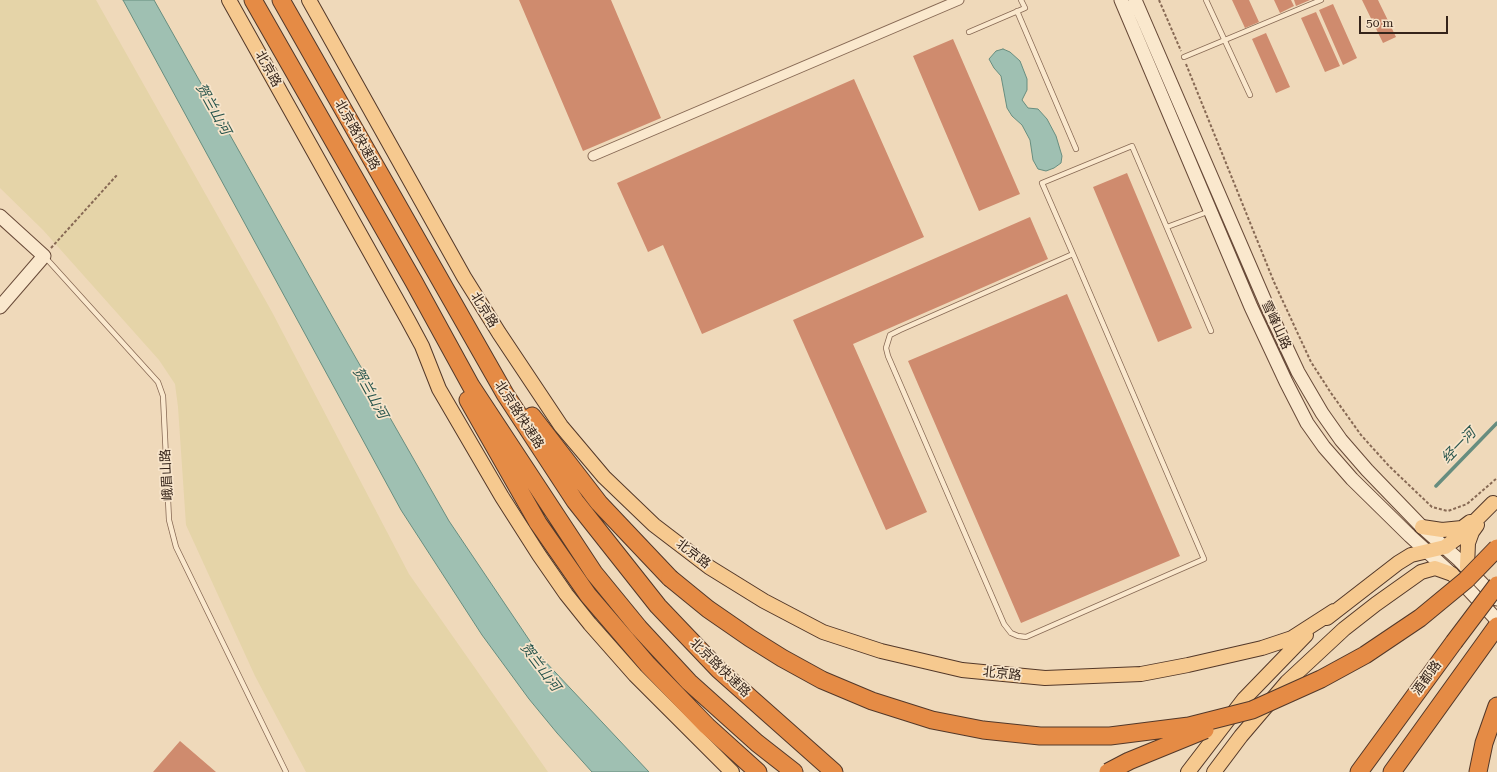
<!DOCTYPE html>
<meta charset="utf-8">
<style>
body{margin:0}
#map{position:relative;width:1497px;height:772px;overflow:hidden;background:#efd9ba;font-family:"Roboto Serif",serif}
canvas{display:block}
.scale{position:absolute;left:1359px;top:16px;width:89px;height:18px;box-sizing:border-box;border:2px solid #35241a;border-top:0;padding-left:5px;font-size:12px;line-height:14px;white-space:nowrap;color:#35241a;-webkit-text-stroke:3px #f7e4ca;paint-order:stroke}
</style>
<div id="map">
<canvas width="1497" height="772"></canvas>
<div class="scale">50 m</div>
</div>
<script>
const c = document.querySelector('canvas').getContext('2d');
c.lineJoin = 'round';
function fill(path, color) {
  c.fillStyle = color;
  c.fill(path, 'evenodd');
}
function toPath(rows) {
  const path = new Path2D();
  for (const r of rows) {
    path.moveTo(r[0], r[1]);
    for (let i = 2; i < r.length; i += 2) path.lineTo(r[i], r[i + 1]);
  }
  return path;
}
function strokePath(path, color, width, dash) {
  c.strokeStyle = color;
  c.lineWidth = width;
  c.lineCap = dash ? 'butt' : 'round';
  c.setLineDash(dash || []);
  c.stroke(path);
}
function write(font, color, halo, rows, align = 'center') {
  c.font = font + ' "Roboto Serif","Noto Sans SC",serif';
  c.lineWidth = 3.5;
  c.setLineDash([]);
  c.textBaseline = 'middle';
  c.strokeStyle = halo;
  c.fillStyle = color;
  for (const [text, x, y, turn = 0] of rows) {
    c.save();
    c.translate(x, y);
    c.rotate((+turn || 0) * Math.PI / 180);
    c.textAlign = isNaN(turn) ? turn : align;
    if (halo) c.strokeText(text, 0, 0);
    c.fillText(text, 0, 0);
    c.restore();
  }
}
fill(toPath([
 [0,0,96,0,272,312,409,574,548,772,306,772,255,676,186,525,178,407,175,384,159,360,43,230,0,188]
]), '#e5d4a8');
const water = toPath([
 [123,0,154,0,333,318,449,521,540,656,649,772,592,772,557,733,529,699,482,635,401,510,123,0],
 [1003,49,1010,52,1020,61,1027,79,1027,90,1022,100,1028,108,1038,109,1047,119,1056,136,1062,156,1061,163,1054,168,1046,171,1038,169,1033,160,1030,140,1022,125,1012,116,1007,108,1001,76,994,68,989,59,996,51,1003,49]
]);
fill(water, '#9fc0b2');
strokePath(water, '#678d7f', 1);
strokePath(toPath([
 [1436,486,1497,423]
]), '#678d7f', 3.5);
fill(toPath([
 [519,0,611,0,661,118,583,151],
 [1232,0,1249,0,1259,22,1245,28],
 [1274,0,1291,0,1294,6,1280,13],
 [1294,0,1310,0,1296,6],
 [1362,0,1378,0,1396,37,1383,43],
 [1333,4,1357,58,1343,65,1319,10],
 [1316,12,1340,66,1325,72,1301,18],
 [1266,33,1290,87,1276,93,1252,39],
 [953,39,1020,194,979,211,913,56],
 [854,79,924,237,702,334,663,245,648,252,617,183],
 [1127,173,1192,328,1158,342,1093,187],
 [1030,217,1048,259,853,344,927,512,886,530,793,320],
 [1067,294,1180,556,1021,623,908,361],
 [180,741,216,772,153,772]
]), '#cf8b6e');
const lane = toPath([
 [1206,0,1250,95],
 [1017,11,1076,149],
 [969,32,1025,8,1021,0],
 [1184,57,1321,0],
 [1167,227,1210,211],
 [1073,254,900,330,890,335,886,348,888,356,1004,624,1011,633,1018,636,1026,637,1204,559,1073,254,1042,183,1132,146,1211,331],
 [45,257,158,382,163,396,169,520,176,547,286,772]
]);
const street = toPath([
 [593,156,959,0]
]);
const secondary = toPath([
 [1121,0,1251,307,1286,382,1307,423,1324,447,1352,479,1410,536,1467,588,1497,620],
 [1135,0,1268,308,1298,372,1322,413,1341,440,1367,470,1422,527,1459,560,1497,599],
 [0,216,44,256,0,307]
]);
const primary = toPath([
 [229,0,408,320,422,346,439,389,502,497,539,555,566,594,590,624,635,675,732,772],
 [309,0,464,277,499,333,561,426,604,477,654,525,709,567,764,601,823,632,881,651,962,670,1045,678,1141,674,1188,665,1262,648,1292,638,1334,611],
 [1422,527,1442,530,1462,528,1470,522],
 [1467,567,1468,543,1472,532,1477,525],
 [1327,618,1398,563,1411,555,1445,547,1460,536,1493,503],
 [1188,772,1244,699,1306,635],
 [1214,772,1241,736,1287,682,1344,629,1376,604,1421,572,1435,568,1452,574]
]);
const highway = toPath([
 [253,0,414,282,471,386,594,573,639,628,689,682,757,743,794,772],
 [281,0,505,394,575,501,658,606,719,670,834,772],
 [468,400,538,523,588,595,648,665,707,726,758,772],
 [532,416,599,503,670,578],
 [1359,772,1454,642],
 [1392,772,1497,626],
 [1478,772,1484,743,1497,706]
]);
strokePath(lane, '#876954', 6);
strokePath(street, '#876954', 11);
strokePath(secondary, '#684a38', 15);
strokePath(primary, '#533829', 16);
strokePath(highway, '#533829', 19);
strokePath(toPath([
 [1159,0,1181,51],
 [1186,64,1274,282,1311,362,1331,393,1361,435,1389,466,1432,507,1448,511,1467,504,1497,478],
 [51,248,117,175]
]), '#876954', 2, [3, 2]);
strokePath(lane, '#fae8cd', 4.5);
strokePath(street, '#fae8cd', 9);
strokePath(secondary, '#fae8cd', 13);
strokePath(primary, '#f6c98f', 14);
strokePath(highway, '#e58b45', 17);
const highwayBridge = toPath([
 [670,578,708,609,750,638,782,658,822,680,872,701,932,720,983,730,1040,736,1110,736,1189,726,1252,710,1321,679,1365,655,1420,618,1466,580,1497,548],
 [1454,642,1497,585],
 [1108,772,1129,761,1205,730]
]);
strokePath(highwayBridge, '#533829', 19, []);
strokePath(highwayBridge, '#e58b45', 17);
write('13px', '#35241a', '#f7e4ca', [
 ["北京路",268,69,61],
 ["北京路快速路",357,135,61],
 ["北京路",484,310,58],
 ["雪峰山路",1276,325,65],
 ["北京路快速路",519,415,57],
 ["峨眉山路",167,475,-93],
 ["北京路",693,554,37],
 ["北京路快速路",720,668,44],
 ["北京路",1002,674,6],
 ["酒都路",1427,678,-54]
]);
write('italic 14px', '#28554d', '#f7e4ca', [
 ["贺兰山河",213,109,61],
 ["贺兰山河",370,393,61],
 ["经一河",1459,446,-46],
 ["贺兰山河",540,667,53]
]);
</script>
